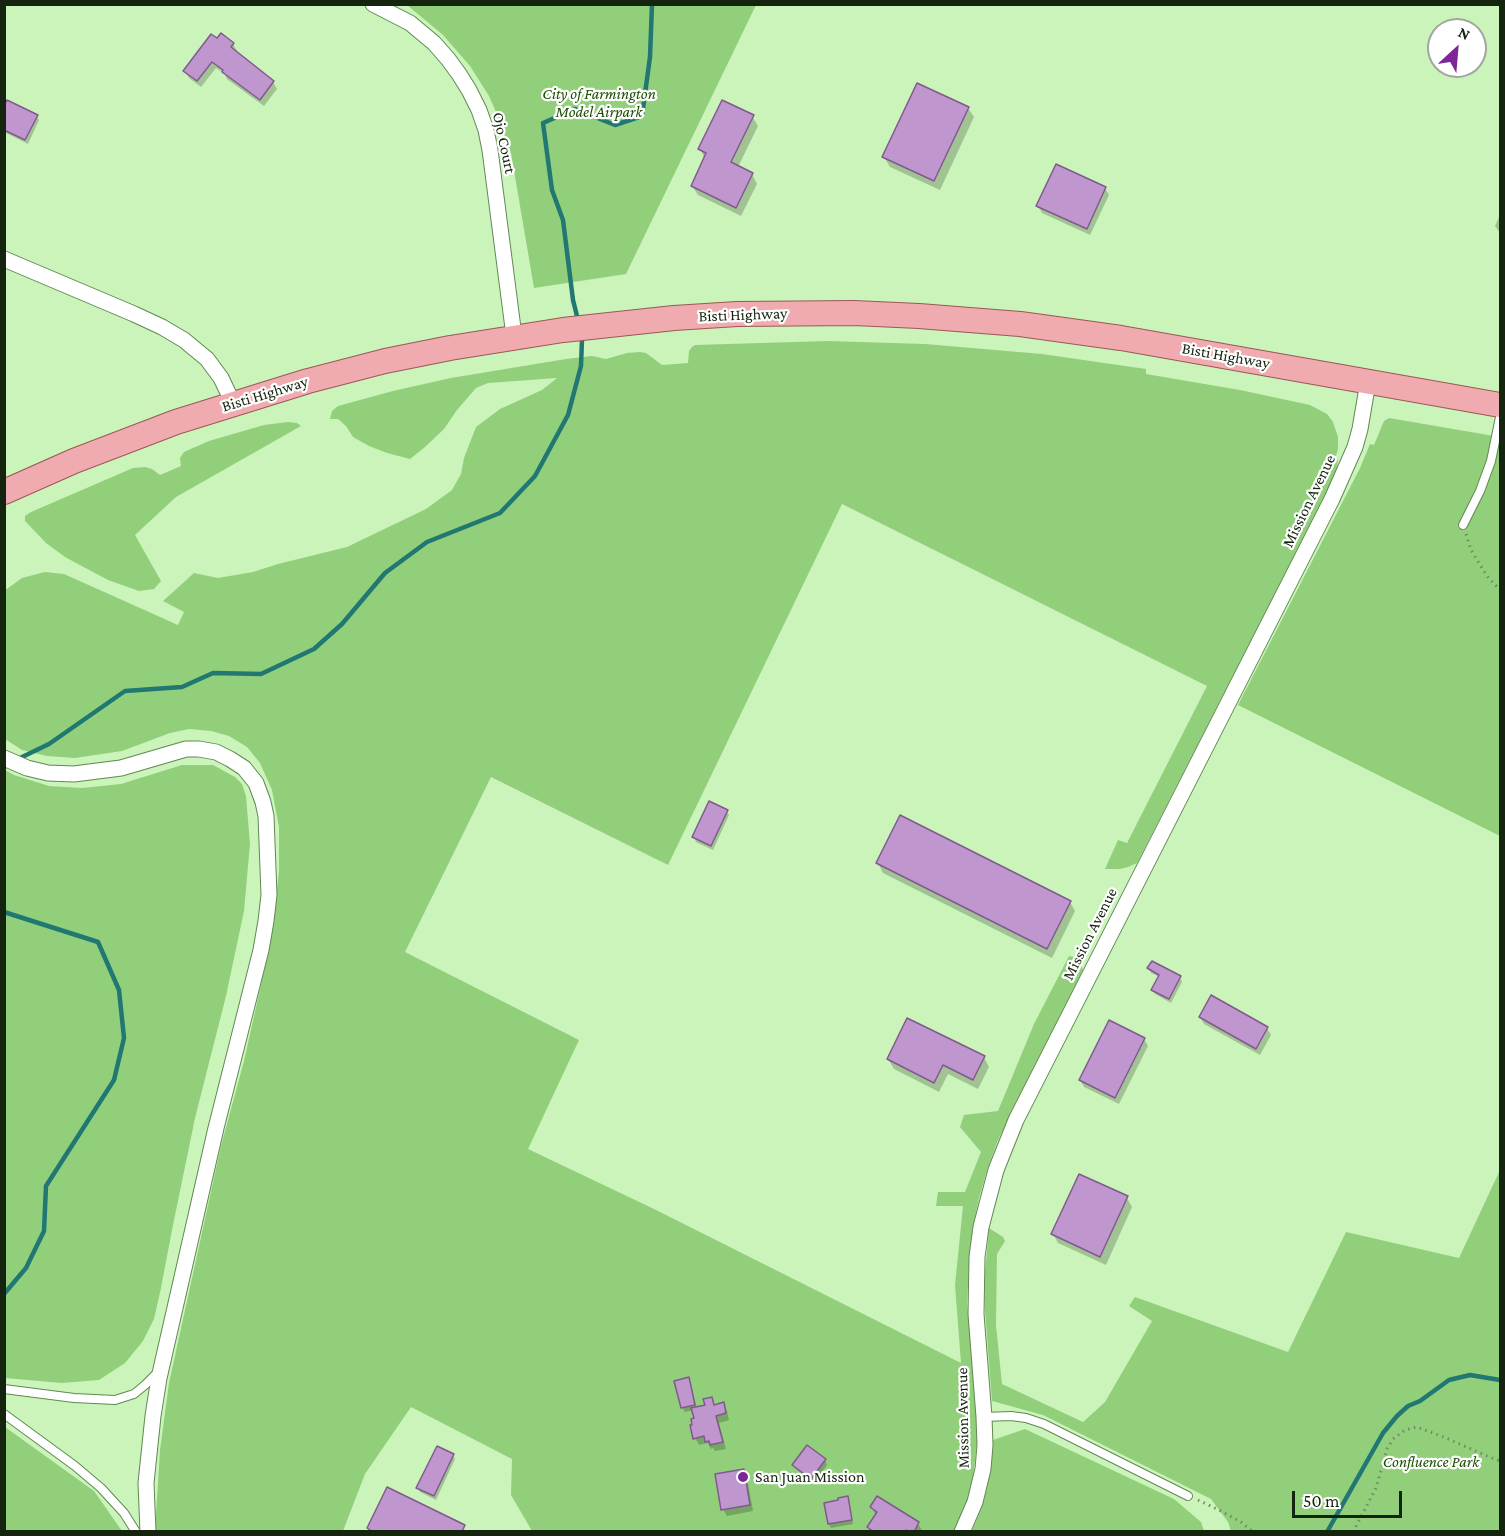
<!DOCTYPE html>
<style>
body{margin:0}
#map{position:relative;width:1505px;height:1536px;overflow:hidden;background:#caf4ba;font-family:"Crimson Pro",serif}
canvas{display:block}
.frame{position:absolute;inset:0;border:6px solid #14240e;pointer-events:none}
.north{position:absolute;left:1427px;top:18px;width:60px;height:60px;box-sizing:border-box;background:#fff;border:2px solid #a1a79f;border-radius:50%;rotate:26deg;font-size:16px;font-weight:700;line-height:24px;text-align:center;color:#14240e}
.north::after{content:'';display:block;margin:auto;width:21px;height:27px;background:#7d2796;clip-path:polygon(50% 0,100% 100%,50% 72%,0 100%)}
.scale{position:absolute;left:1292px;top:1491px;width:110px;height:27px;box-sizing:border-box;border:3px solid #14240e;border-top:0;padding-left:8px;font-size:18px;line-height:21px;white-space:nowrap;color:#14240e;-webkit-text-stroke:4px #fff;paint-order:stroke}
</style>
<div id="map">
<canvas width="1505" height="1536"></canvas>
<div class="frame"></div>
<div class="north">N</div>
<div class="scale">50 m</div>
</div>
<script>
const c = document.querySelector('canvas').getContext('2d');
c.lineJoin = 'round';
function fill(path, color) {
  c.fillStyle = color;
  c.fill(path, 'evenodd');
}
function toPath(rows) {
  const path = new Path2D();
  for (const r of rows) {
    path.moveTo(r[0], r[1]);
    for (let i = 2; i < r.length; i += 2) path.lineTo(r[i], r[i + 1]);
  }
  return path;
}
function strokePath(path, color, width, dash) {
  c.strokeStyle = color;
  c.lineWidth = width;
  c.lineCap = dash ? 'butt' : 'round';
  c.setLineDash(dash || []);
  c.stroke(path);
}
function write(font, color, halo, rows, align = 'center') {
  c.font = font + ' "Crimson Pro",serif';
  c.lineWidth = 4.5;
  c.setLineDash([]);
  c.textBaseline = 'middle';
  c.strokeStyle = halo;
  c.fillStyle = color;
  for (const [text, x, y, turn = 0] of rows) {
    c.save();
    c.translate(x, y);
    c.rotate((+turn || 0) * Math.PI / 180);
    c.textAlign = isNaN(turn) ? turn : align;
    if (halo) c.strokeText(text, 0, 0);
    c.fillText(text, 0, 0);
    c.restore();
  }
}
fill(toPath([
 [407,5,407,4,756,5,626,274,534,288,511,153,499,119,489,96,470,66,443,35],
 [827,341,925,344,1042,354,1146,369,1146,374,1240,390,1310,405,1327,414,1333,422,1338,437,1338,449,1335,459,1338,460,1336,472,1325,496,1137,863,1128,867,1120,869,1105,869,1118,840,1127,843,1207,686,842,504,668,865,491,777,405,952,579,1040,528,1149,654,1209,961,1363,955,1285,963,1206,936,1206,938,1192,965,1192,981,1152,960,1127,964,1115,998,1111,1034,1024,1069,956,1078,958,1083,970,998,1140,988,1167,979,1198,973,1226,970,1250,967,1303,976,1405,977,1442,972,1485,968,1499,956,1527,953,1531,532,1531,511,1495,512,1459,411,1407,365,1474,343,1531,155,1531,160,1450,169,1383,221,1146,244,1061,263,976,274,916,279,871,279,827,272,790,260,763,247,747,229,736,211,731,189,729,170,733,122,751,75,758,47,756,22,750,5,739,4,591,22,578,45,572,64,574,178,625,184,612,163,601,194,573,218,578,253,572,278,564,347,547,426,509,452,490,461,474,464,458,476,427,500,409,542,390,557,378,488,383,476,388,457,410,444,429,425,447,410,459,387,453,369,446,353,437,346,426,338,419,330,419,332,411,338,406,393,391,451,378,566,359,592,356,606,359,627,353,640,352,646,353,662,365,688,363,689,351,692,347,695,345],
 [1389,418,1500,437,1500,836,1238,705,1360,468,1370,444,1374,445,1384,421],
 [288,422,297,423,301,426,176,497,135,535,161,581,154,589,139,591,108,580,93,572,65,557,46,543,25,521,25,516,31,512,133,468,145,467,152,469,160,475,181,466,180,458,184,452,209,441,264,425],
 [182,765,213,765,235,777,242,784,246,796,250,844,244,911,226,996,195,1118,172,1230,161,1288,154,1319,143,1341,125,1363,99,1380,62,1383,5,1378,5,770,14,775,49,786,82,788,121,784],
 [1500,1170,1500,1531,1231,1531,1228,1522,1211,1499,1043,1415,992,1401,985,1310,984,1284,989,1228,1003,1237,1005,1241,997,1254,996,1325,1002,1384,1083,1422,1105,1402,1152,1321,1129,1306,1135,1297,1288,1352,1346,1232,1459,1258],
 [5,1427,94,1491,122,1531,5,1531],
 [1025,1429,1174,1499,1201,1522,1204,1531,972,1531,980,1512,985,1496,990,1473,993,1440]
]), '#92cf7b');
fill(toPath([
 [233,44,237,51,235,52,273,82,277,89,264,106,227,79,225,74,216,68,201,87,189,78,185,71],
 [968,108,974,117,940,190,890,167,884,157],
 [4,109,36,116,39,120,28,144,4,132],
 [752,116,758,126,738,167,752,174,757,184,741,216,698,195,692,186,705,159,700,149],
 [1105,188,1109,195,1090,235,1042,213,1038,206],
 [1500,215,1500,233,1495,226],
 [726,811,729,815,713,850,696,842,694,837],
 [878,863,1070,902,1075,911,1052,958,883,873],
 [1149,968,1180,977,1182,982,1171,1003,1155,994,1153,990,1160,977,1151,973],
 [1200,1017,1267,1028,1271,1035,1260,1055,1204,1024],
 [1144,1039,1148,1046,1119,1104,1084,1087,1080,1080],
 [984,1057,989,1067,978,1089,948,1074,939,1092,894,1069,888,1059],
 [1127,1198,1132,1207,1106,1265,1058,1243,1053,1234],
 [688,1379,690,1383,697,1408,707,1406,711,1398,715,1406,723,1404,727,1411,729,1420,719,1423,726,1449,715,1451,713,1448,711,1449,708,1443,699,1445,695,1438,696,1419,693,1410,685,1412,682,1407],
 [807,1447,825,1460,827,1465,814,1483,796,1469,794,1465],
 [453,1455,455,1459,436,1500,420,1492,418,1488],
 [743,1470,747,1477,753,1511,727,1516,723,1509],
 [847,1498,849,1502,853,1524,831,1528,829,1524],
 [871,1507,918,1524,922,1530,877,1532,873,1529,871,1532,869,1527,876,1515]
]), '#0003');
strokePath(toPath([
 [578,320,573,300,563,220,552,190,543,123,575,109,615,125,642,116,650,57,652,4],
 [18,759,49,744,125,691,182,687,213,673,261,674,314,649,342,624,385,573,427,542,500,513,535,476,568,415,581,366,582,339,581,334],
 [4,912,98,942,119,990,124,1038,114,1080,46,1186,44,1231,26,1268,4,1294],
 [1327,1532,1383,1433,1397,1416,1408,1406,1420,1401,1449,1380,1470,1375,1500,1380]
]), '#217772', 4.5);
const building = toPath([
 [221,33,234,43,231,47,274,81,260,100,222,72,223,70,212,62,197,81,183,71,211,34,217,38,221,33],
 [917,83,969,107,934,181,882,157,917,83],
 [7,100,38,115,25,140,4,130,4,106,7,100],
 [722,100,754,115,731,162,753,173,736,208,691,186,706,153,698,149,722,100],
 [1056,164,1106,187,1087,229,1036,206,1056,164],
 [709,801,728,810,711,846,692,837,709,801],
 [900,815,1071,901,1047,949,876,863,900,815],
 [1152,961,1181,976,1169,999,1151,990,1159,975,1147,968,1152,961],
 [1211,995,1268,1027,1256,1049,1199,1017,1211,995],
 [907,1018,985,1056,973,1080,943,1065,934,1083,887,1059,907,1018],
 [1109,1020,1145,1038,1115,1098,1079,1080,1109,1020],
 [1079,1174,1128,1196,1100,1257,1051,1234,1079,1174],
 [689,1377,695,1405,681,1408,674,1381,689,1377],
 [712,1397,714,1405,724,1402,726,1413,716,1416,723,1442,710,1445,709,1441,705,1442,704,1436,693,1439,690,1425,692,1425,691,1419,694,1418,691,1408,705,1405,703,1399,712,1397],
 [807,1445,826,1459,811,1479,792,1465,807,1445],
 [437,1446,454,1454,434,1496,416,1488,437,1446],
 [744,1469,750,1505,721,1510,715,1474,744,1469],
 [387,1487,465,1525,462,1532,373,1532,367,1528,387,1487],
 [848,1496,852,1520,828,1524,824,1503,838,1500,838,1498,848,1496],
 [877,1496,919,1522,914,1532,909,1532,906,1530,905,1532,874,1532,867,1527,877,1512,870,1507,877,1496]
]);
fill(building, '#bf96cd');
strokePath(building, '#805a8d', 1.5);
const service = toPath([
 [1463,525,1480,491,1491,461,1500,417],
 [4,1389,74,1398,115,1400,134,1394,145,1385,158,1372],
 [4,1414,75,1466,101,1488,124,1513,136,1532],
 [984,1417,1011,1416,1026,1418,1044,1424,1188,1496]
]);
const minor = toPath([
 [373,4,410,23,434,43,448,59,459,74,469,90,479,110,486,130,490,150,514,336],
 [4,259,134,314,162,327,184,340,207,359,221,378,233,403],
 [4,758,27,768,48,773,74,774,121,768,186,749,199,749,216,752,230,759,244,768,256,783,263,802,266,816,269,895,266,921,261,950,216,1128,159,1378,153,1416,146,1483,148,1532],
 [962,1532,975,1502,983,1469,985,1445,984,1417,976,1314,977,1257,981,1227,996,1170,1016,1120,1332,499,1355,447,1360,429,1368,382]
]);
const primary = toPath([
 [4,492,74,461,176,422,308,381,385,361,450,348,563,330,674,318,737,314,854,313,919,316,1020,324,1121,338,1500,405]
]);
strokePath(service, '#618853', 10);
strokePath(minor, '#618853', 17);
strokePath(primary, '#9c5755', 26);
strokePath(toPath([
 [1466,534,1471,550,1487,576,1500,590],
 [1198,1500,1219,1510,1241,1522,1253,1532],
 [1353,1532,1376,1488,1387,1449,1393,1439,1405,1430,1417,1427,1446,1438,1487,1456,1500,1461]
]), '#6f8c64', 3, [1.5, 4.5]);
strokePath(service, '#fff', 8);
strokePath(minor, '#fff', 15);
strokePath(primary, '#f0abb0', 24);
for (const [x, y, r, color] of [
 [743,1477,6,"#7d2796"]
]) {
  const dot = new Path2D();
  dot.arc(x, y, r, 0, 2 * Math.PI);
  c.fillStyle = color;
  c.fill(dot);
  strokePath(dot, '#fff', 2);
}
write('italic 16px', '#1c4d00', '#fff', [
 ["City of Farmington",599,94],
 ["Model Airpark",599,112],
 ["Confluence Park",1431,1462]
]);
write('16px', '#14240e', '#fff', [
 ["Ojo Court",504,143,78],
 ["Bisti Highway",743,315,-2],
 ["Bisti Highway",1226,356,10],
 ["Bisti Highway",265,394,-17],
 ["Mission Avenue",1309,501,-64],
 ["Mission Avenue",1090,934,-63],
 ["Mission Avenue",963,1418,-91]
]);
write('16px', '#14240e', '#fff', [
 ["San Juan Mission",755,1477]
], 'left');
</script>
